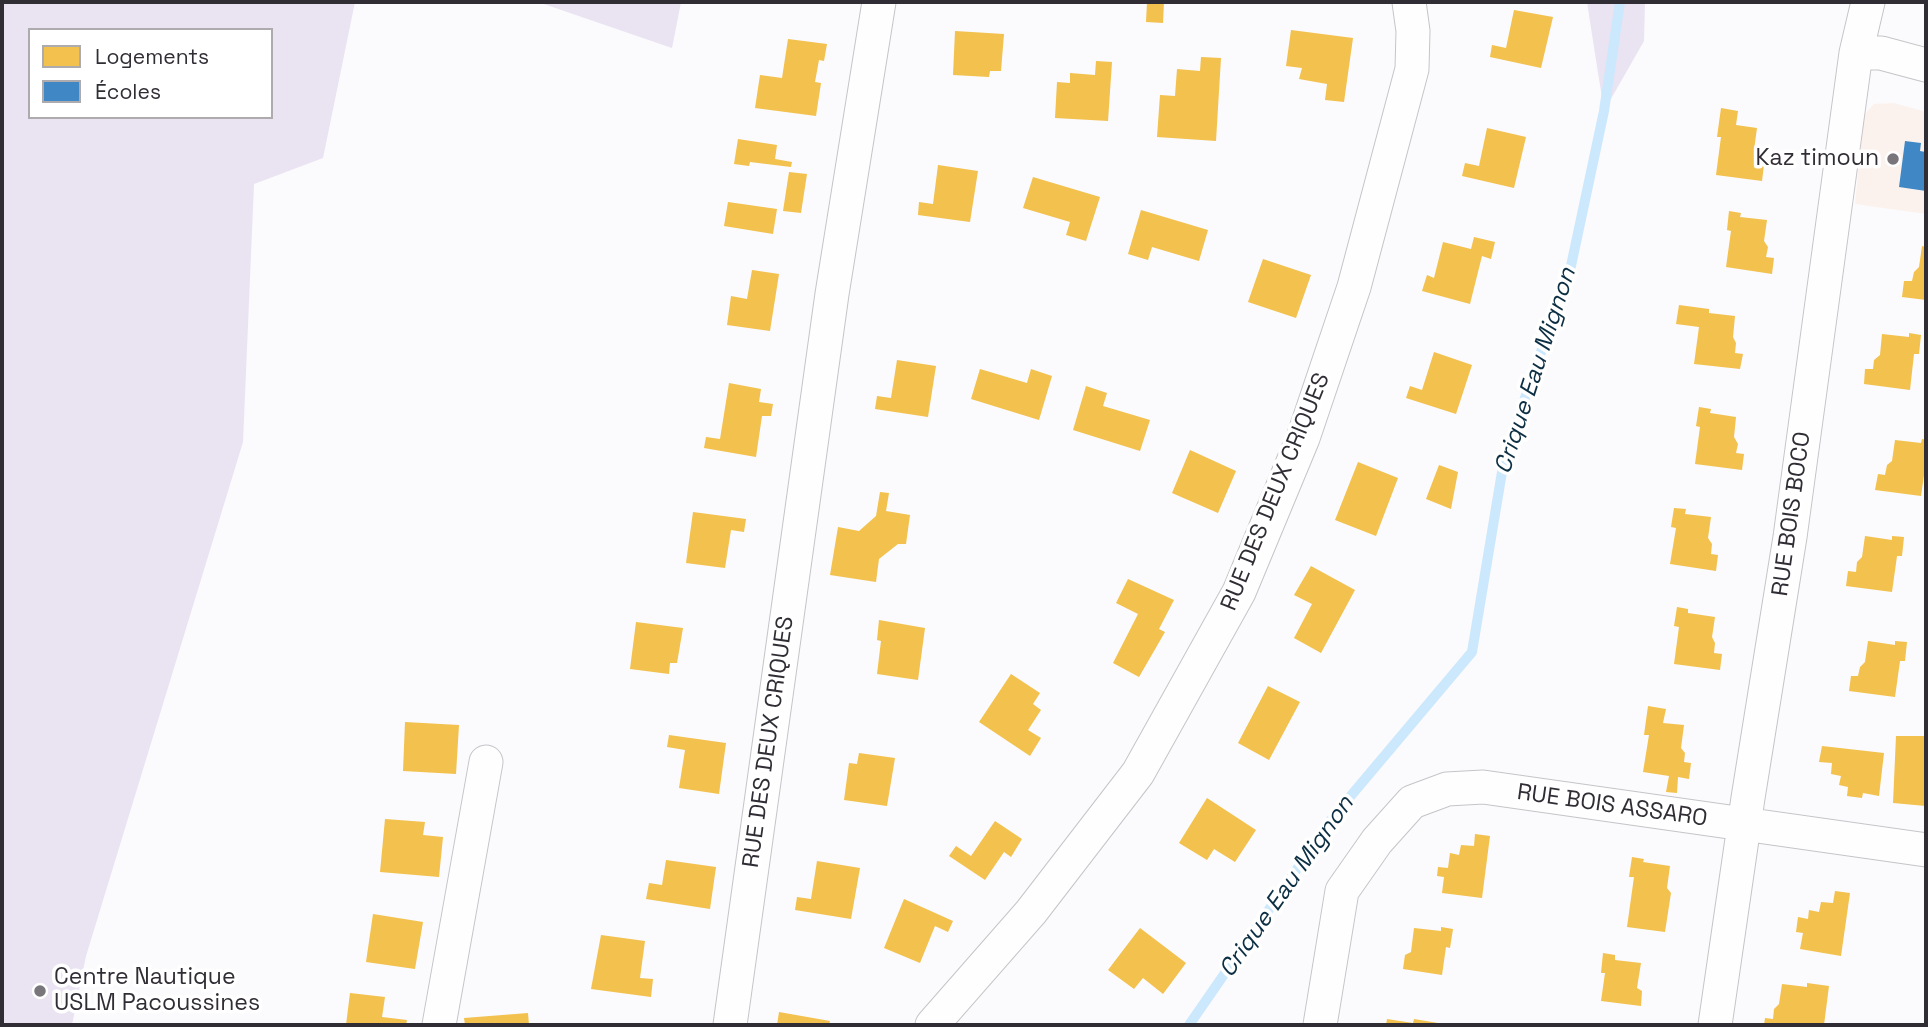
<!DOCTYPE html>
<meta charset="utf-8">
<style>
body{margin:0}
#map{position:relative;width:1928px;height:1027px;overflow:hidden;background:#fbfafc;font-family:"Space Grotesk",sans-serif}
canvas{display:block}
.frame{position:absolute;inset:0;border:4px solid #312d35;pointer-events:none}
.legend{position:absolute;left:28px;top:28px;width:245px;height:91px;box-sizing:border-box;background:#fff;border:2px solid #adabae;margin:0;padding:9px 12px;list-style:none;font-size:21px;color:#312d35}
.legend li{display:flex;align-items:center;gap:14px;height:35px}
.legend b{width:35px;border:2px solid #adabae}
</style>
<div id="map">
<canvas width="1928" height="1027"></canvas>
<div class="frame"></div>
<ul class="legend">
<li><b style="height:19px;background:#f2c14e"></b>Logements</li>
<li><b style="height:19px;background:#3f88c5"></b>Écoles</li>
</ul>
</div>
<script>
const c = document.querySelector('canvas').getContext('2d');
c.lineJoin = 'round';
function fill(path, color) {
  c.fillStyle = color;
  c.fill(path, 'evenodd');
}
function toPath(rows) {
  const path = new Path2D();
  for (const r of rows) {
    path.moveTo(r[0], r[1]);
    for (let i = 2; i < r.length; i += 2) path.lineTo(r[i], r[i + 1]);
  }
  return path;
}
function strokePath(path, color, width, dash) {
  c.strokeStyle = color;
  c.lineWidth = width;
  c.lineCap = dash ? 'butt' : 'round';
  c.setLineDash(dash || []);
  c.stroke(path);
}
function write(font, color, halo, rows, align = 'center') {
  c.font = font + ' "Space Grotesk",sans-serif';
  c.lineWidth = 7;
  c.setLineDash([]);
  c.textBaseline = 'middle';
  c.strokeStyle = halo;
  c.fillStyle = color;
  for (const [text, x, y, turn = 0] of rows) {
    c.save();
    c.translate(x, y);
    c.rotate((+turn || 0) * Math.PI / 180);
    c.textAlign = isNaN(turn) ? turn : align;
    if (halo) c.strokeText(text, 0, 0);
    c.fillText(text, 0, 0);
    c.restore();
  }
}
fill(toPath([
 [1894,103,1926,112,1926,214,1855,204,1864,115,1874,104]
]), '#fcf2ed');
fill(toPath([
 [2,2,355,2,323,158,254,184,243,442,86,956,72,1025,2,1025],
 [30,30,271,30,271,117,30,117],
 [538,2,681,2,672,48],
 [1587,2,1645,2,1644,41,1604,111]
]), '#eae3f2');
fill(toPath([
 [1147,2,1164,2,1163,23,1146,22],
 [1514,10,1553,17,1541,68,1490,57,1492,45,1506,48],
 [1291,30,1353,38,1344,102,1325,100,1327,84,1299,79,1302,68,1286,66],
 [955,31,1004,34,1001,71,990,71,989,77,953,75],
 [788,39,827,44,824,61,819,60,815,82,821,83,816,116,755,108,760,75,782,78],
 [1201,57,1221,58,1216,141,1157,137,1160,95,1175,96,1177,69,1200,71],
 [1096,61,1112,62,1108,121,1055,118,1057,82,1070,83,1070,73,1095,75],
 [1721,108,1738,111,1736,125,1757,128,1754,150,1758,155,1756,164,1764,165,1762,181,1716,175,1721,137,1717,137],
 [1487,128,1526,137,1514,188,1462,176,1465,163,1479,166],
 [738,139,777,145,775,159,792,162,791,167,750,162,749,166,734,164],
 [938,165,978,171,970,222,918,215,919,202,933,204],
 [789,172,807,174,801,213,783,211],
 [1033,177,1100,197,1086,241,1066,235,1070,222,1023,208],
 [728,202,777,209,773,234,724,226],
 [1141,210,1208,230,1199,261,1152,247,1148,260,1128,254],
 [1729,211,1741,213,1740,217,1767,220,1764,241,1768,247,1766,257,1774,258,1772,274,1726,267,1731,231,1727,230],
 [1474,237,1495,242,1491,259,1482,256,1470,304,1422,291,1427,275,1434,278,1443,242,1471,249],
 [1922,246,1926,247,1926,300,1902,297,1904,281,1912,281,1914,272,1919,267],
 [1263,259,1311,275,1296,318,1248,302],
 [752,270,779,274,770,331,727,325,731,296,747,299],
 [1679,305,1709,309,1709,313,1735,316,1733,337,1736,343,1735,353,1743,354,1740,369,1694,364,1699,327,1676,324],
 [1909,333,1921,335,1919,354,1914,354,1910,390,1864,384,1865,369,1873,369,1874,360,1880,355,1882,334,1909,337],
 [1434,352,1472,365,1456,414,1406,398,1410,386,1422,390],
 [897,360,936,366,928,417,875,409,877,396,891,398],
 [980,369,1027,383,1031,369,1052,376,1039,420,971,399],
 [729,383,761,389,759,402,773,404,771,416,762,416,756,457,704,448,706,437,720,439],
 [1086,386,1107,393,1103,406,1150,420,1140,451,1073,430],
 [1699,407,1711,409,1710,413,1736,417,1734,437,1738,444,1736,453,1744,454,1742,470,1695,464,1700,427,1696,426],
 [1922,439,1926,440,1926,461,1921,496,1875,490,1878,474,1885,475,1887,465,1892,461,1895,440,1921,443],
 [1190,450,1236,471,1218,513,1172,493],
 [1358,462,1398,478,1376,536,1335,520],
 [1439,465,1458,472,1451,509,1426,499],
 [880,492,889,493,886,511,910,515,906,544,898,544,879,559,876,582,830,575,838,527,859,531,876,516],
 [1674,508,1686,509,1685,514,1711,517,1708,538,1712,544,1711,554,1718,555,1716,571,1670,564,1676,528,1671,527],
 [693,512,746,519,744,532,731,530,725,568,686,563],
 [1865,536,1892,540,1892,536,1904,537,1902,556,1897,556,1892,592,1846,586,1848,571,1856,572,1857,562,1862,557],
 [1311,566,1355,590,1321,653,1294,638,1312,604,1294,595],
 [1128,579,1174,600,1159,629,1165,632,1139,677,1113,663,1138,614,1116,603],
 [1677,607,1688,609,1688,613,1715,617,1712,637,1715,643,1714,653,1722,654,1720,670,1674,664,1679,627,1674,626],
 [879,620,925,628,918,680,877,674,881,641,877,640],
 [636,622,683,628,677,663,670,663,669,674,630,669],
 [1868,641,1895,645,1895,641,1907,642,1905,661,1900,661,1895,697,1849,691,1851,676,1858,676,1860,667,1865,662],
 [1011,674,1040,693,1033,704,1041,710,1028,730,1041,738,1030,756,979,722],
 [1268,686,1300,702,1269,760,1238,743],
 [1648,706,1666,709,1663,723,1684,725,1681,748,1685,753,1684,762,1691,763,1689,779,1678,777,1677,793,1666,792,1669,776,1643,772,1649,735,1644,735],
 [405,722,459,725,456,774,403,771],
 [669,735,726,743,719,794,679,788,685,750,667,747],
 [1896,736,1926,736,1926,806,1893,803],
 [1822,746,1884,753,1879,796,1863,793,1862,798,1847,796,1848,787,1839,785,1841,776,1831,774,1832,763,1819,762],
 [859,753,895,758,887,806,844,800,849,763,857,764],
 [1207,798,1256,830,1235,862,1214,849,1207,860,1179,843],
 [385,819,425,822,423,835,443,837,439,877,380,872],
 [995,821,1022,839,1011,857,1004,852,985,880,949,856,956,846,971,856],
 [1475,834,1490,836,1482,898,1442,893,1444,877,1437,876,1438,867,1448,868,1450,853,1459,855,1461,845,1474,846],
 [1632,857,1644,859,1643,862,1670,866,1667,888,1671,893,1665,932,1627,927,1634,877,1629,877],
 [666,860,716,867,710,909,646,899,649,883,662,885],
 [817,861,860,868,851,919,795,910,797,897,811,899],
 [1835,891,1850,893,1841,956,1800,949,1803,933,1796,932,1798,917,1808,919,1809,910,1819,912,1821,902,1833,903],
 [904,899,953,921,948,932,935,926,920,963,884,948],
 [373,914,423,922,415,969,366,962],
 [1441,927,1453,929,1450,948,1446,947,1442,975,1403,969,1405,955,1411,952,1414,928,1441,931],
 [1140,928,1186,963,1163,994,1143,978,1134,989,1108,970],
 [601,935,645,941,640,978,653,979,651,997,591,989],
 [1603,953,1615,955,1615,960,1641,963,1637,988,1642,991,1641,1006,1601,1001,1605,973,1601,973],
 [1807,983,1829,986,1824,1025,1764,1025,1765,1018,1773,1019,1774,1009,1779,1004,1782,984,1807,987],
 [350,993,385,997,382,1017,407,1020,406,1025,346,1025],
 [779,1012,830,1021,829,1025,777,1025],
 [528,1013,529,1025,465,1025,464,1018],
 [1387,1019,1413,1023,1414,1019,1450,1025,1386,1025]
]), '#f2c14e');
fill(toPath([
 [1905,141,1921,143,1920,151,1926,152,1926,191,1899,187]
]), '#3f88c5');
strokePath(toPath([
 [1189,1025,1333,817,1472,652,1503,466,1536,364,1565,294,1604,111,1620,2]
]), '#cbe8fc', 10);
const street = toPath([
 [1856,53,1881,53,1926,65],
 [439,1025,486,762],
 [730,1025,832,294,879,2],
 [932,1025,1031,912,1138,773,1239,592,1303,438,1354,287,1412,69,1413,31,1409,2],
 [1320,1025,1342,891,1377,841,1412,802,1447,789,1483,787,1926,850],
 [1715,1025,1748,798,1790,537,1856,53,1868,2]
]);
strokePath(street, '#c6c4c8', 35);
strokePath(street, '#fefeff', 33);
for (const [x, y, r, color] of [
 [1893,159,7,"#78757b"],
 [40,991,7,"#78757b"]
]) {
  const dot = new Path2D();
  dot.arc(x, y, r, 0, 2 * Math.PI);
  c.fillStyle = color;
  c.fill(dot);
  strokePath(dot, '#fff', 2.5);
}
write('23px', '#312d35', '#fff', [
 ["Kaz timoun",1879,159],
 ["Centre Nautique",54,978,"left"],
 ["USLM Pacoussines",54,1004,"left"]
], 'right');
write('23px', '#312d35', '#fff', [
 ["RUE DES DEUX CRIQUES",1276,492,-68],
 ["RUE BOIS BOCO",1792,514,-82],
 ["RUE DES DEUX CRIQUES",769,742,-82],
 ["RUE BOIS ASSARO",1612,806,8]
]);
write('italic 24px', '#0c2f43', '#fff', [
 ["Crique Eau Mignon",1536,371,-72],
 ["Crique Eau Mignon",1287,887,-55]
]);
</script>
